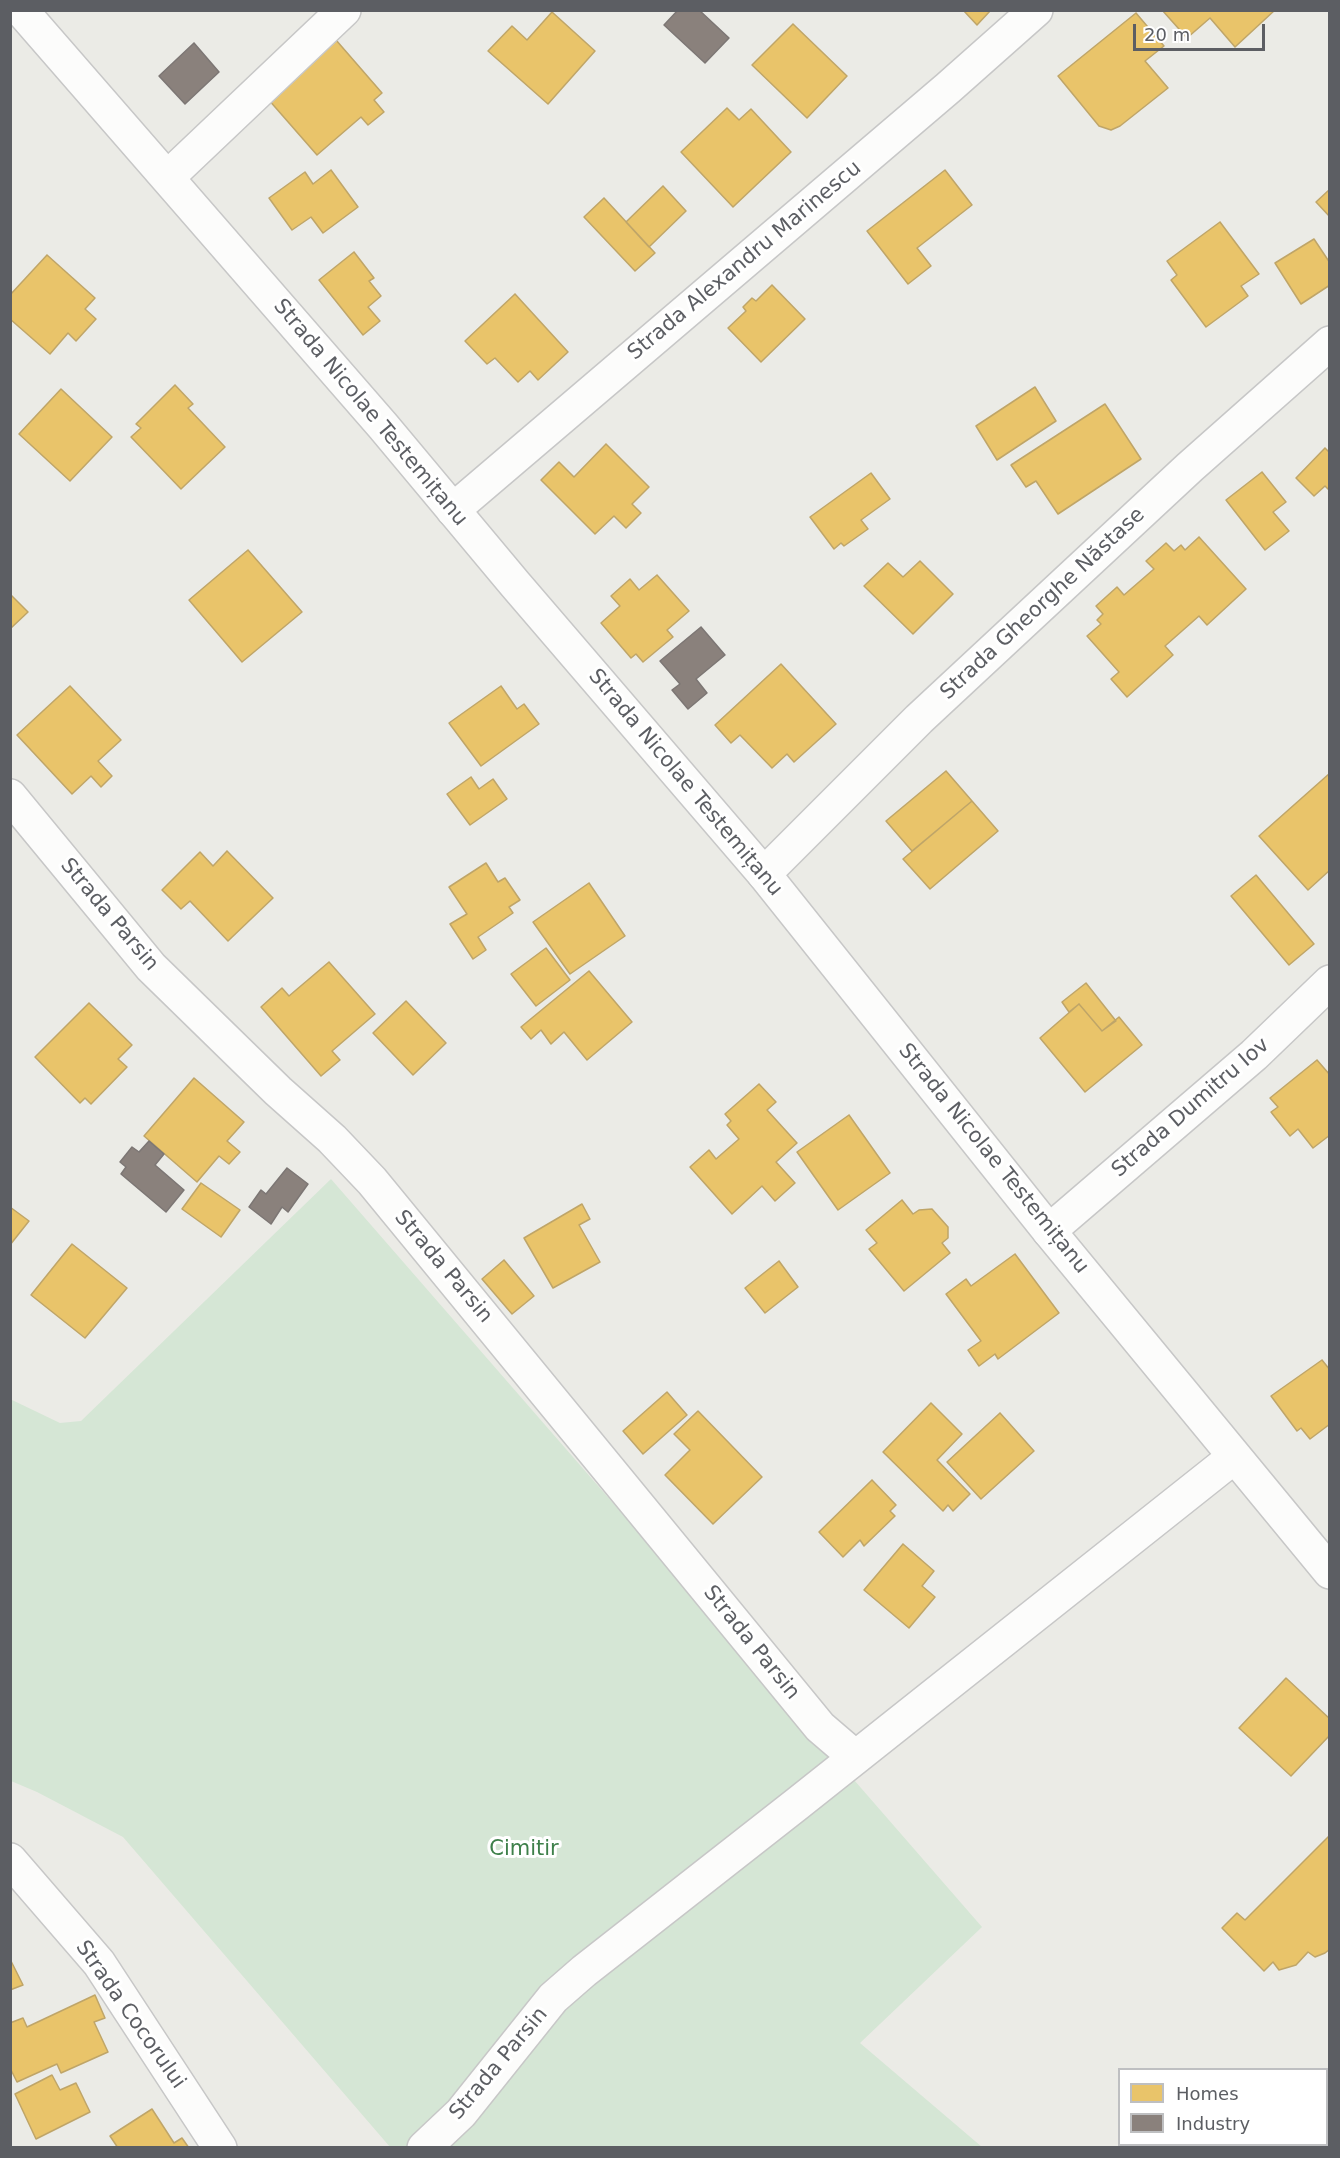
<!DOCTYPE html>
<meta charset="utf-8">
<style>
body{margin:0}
#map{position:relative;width:1340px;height:2158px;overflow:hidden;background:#ebebe6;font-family:"DejaVu Sans",sans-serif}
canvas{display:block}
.frame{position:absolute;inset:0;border:12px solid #5c5e63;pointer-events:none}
.legend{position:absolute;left:1118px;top:2068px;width:210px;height:78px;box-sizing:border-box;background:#fff;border:2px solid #bebfc1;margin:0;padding:8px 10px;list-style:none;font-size:18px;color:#5c5e63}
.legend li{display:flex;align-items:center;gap:12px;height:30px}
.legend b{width:30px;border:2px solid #bebfc1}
.scale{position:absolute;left:1133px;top:24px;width:132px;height:27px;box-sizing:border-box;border:3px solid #5c5e63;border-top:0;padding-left:8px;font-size:18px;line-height:21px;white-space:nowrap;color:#5c5e63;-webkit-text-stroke:4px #fff;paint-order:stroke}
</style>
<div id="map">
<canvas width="1340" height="2158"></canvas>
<div class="frame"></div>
<ul class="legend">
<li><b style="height:16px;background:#e9c46a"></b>Homes</li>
<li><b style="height:16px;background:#8a817c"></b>Industry</li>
</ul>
<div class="scale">20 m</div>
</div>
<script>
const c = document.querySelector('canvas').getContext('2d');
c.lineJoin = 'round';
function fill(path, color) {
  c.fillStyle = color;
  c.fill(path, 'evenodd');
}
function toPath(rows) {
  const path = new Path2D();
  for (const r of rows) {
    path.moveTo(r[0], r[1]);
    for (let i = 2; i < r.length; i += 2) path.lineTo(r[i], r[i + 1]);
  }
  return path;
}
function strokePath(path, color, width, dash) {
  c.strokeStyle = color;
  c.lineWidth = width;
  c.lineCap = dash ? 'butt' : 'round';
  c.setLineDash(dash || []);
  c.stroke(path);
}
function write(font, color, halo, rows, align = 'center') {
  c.font = font + ' "DejaVu Sans",sans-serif';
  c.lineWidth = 6;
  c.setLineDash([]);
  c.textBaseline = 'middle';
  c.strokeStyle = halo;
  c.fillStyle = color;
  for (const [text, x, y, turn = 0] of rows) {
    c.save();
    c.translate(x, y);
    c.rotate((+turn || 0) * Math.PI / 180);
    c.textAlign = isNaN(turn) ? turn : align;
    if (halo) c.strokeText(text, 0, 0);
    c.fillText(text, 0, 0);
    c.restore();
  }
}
fill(toPath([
 [331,1179,982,1927,860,2043,982,2147,390,2147,123,1837,37,1792,11,1781,10,1399,60,1423,81,1421]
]), '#d5e6d5');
const homes = toPath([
 [963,10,991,10,977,25,963,10],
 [1162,10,1275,10,1235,47,1210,18,1187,38,1162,10],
 [552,12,595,51,548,104,488,51,512,26,527,40,552,12],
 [1136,13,1164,46,1145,61,1168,88,1120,126,1111,130,1099,126,1058,76,1136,13],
 [793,24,847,76,807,118,752,65,793,24],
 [336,40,382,93,374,100,384,112,368,125,361,117,317,155,268,99,336,40],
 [727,108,739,120,751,109,791,152,733,207,681,152,727,108],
 [331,170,358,207,323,233,311,217,292,230,269,198,305,172,313,184,331,170],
 [945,170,972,205,917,248,931,266,908,284,867,231,945,170],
 [663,186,686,211,649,247,626,222,663,186],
 [1330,189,1330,217,1316,202,1330,189],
 [604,198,655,253,635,271,584,217,604,198],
 [1220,222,1259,274,1241,286,1248,296,1206,327,1171,280,1177,275,1167,261,1220,222],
 [1314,239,1330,263,1330,285,1301,304,1275,263,1314,239],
 [354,252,374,278,369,281,381,296,368,307,380,321,363,335,319,280,354,252],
 [47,255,95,298,85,309,96,319,76,341,68,333,50,354,10,319,10,295,47,255],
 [772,285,805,319,761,362,728,328,746,311,743,307,752,298,756,301,772,285],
 [515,294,568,352,538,380,530,371,518,382,495,358,487,364,465,341,515,294],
 [175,385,193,404,188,408,225,447,181,489,131,437,141,428,136,424,175,385],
 [1035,387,1056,421,997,460,976,426,1035,387],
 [61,389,112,437,70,481,19,434,61,389],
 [1105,404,1141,459,1058,514,1036,481,1026,487,1011,465,1105,404],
 [606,444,649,487,632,504,641,513,626,528,614,516,595,534,541,480,559,462,574,477,606,444],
 [1325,448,1330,453,1330,491,1325,486,1314,496,1296,478,1325,448],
 [1262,472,1286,502,1273,512,1289,531,1265,550,1226,500,1262,472],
 [871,473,890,499,861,520,868,529,844,546,841,543,834,549,810,517,871,473],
 [1199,537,1246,589,1207,625,1199,616,1165,646,1173,655,1127,697,1111,679,1119,672,1087,636,1101,624,1097,620,1103,614,1096,606,1117,587,1124,595,1154,569,1146,561,1166,543,1174,551,1181,545,1185,550,1199,537],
 [248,550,302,612,242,662,189,600,248,550],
 [920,561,953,594,913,634,864,586,888,563,903,577,920,561],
 [657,575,689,611,667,630,673,637,643,662,636,654,631,658,601,623,620,606,611,596,630,579,639,590,657,575],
 [10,594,28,612,10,629,10,594],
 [781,664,836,724,794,762,787,754,772,768,740,735,731,743,715,725,781,664],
 [70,686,121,740,98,761,112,776,101,787,91,776,72,794,17,735,70,686],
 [501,686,517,709,524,704,539,724,481,766,449,723,501,686],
 [946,771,972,801,912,851,886,821,946,771],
 [1330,773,1330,870,1308,890,1259,836,1330,773],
 [471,777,479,789,493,779,507,799,470,825,447,794,471,777],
 [972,801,998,831,930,889,903,859,972,801],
 [227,851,273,898,228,941,190,901,181,909,162,890,200,852,213,866,227,851],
 [486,863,498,882,505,878,520,900,509,907,513,913,478,937,486,950,473,959,450,924,467,914,449,887,486,863],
 [1256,875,1314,944,1289,965,1231,896,1256,875],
 [589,883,625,936,570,974,533,922,589,883],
 [546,948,570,980,536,1006,511,974,546,948],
 [329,962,375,1014,332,1051,340,1060,321,1076,261,1007,282,988,289,996,329,962],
 [589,971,632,1022,587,1060,564,1032,551,1044,541,1030,531,1039,521,1027,589,971],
 [1086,983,1116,1021,1102,1031,1079,1004,1069,1012,1062,1002,1086,983],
 [406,1001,446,1043,413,1075,373,1033,406,1001],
 [89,1003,132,1045,118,1059,127,1067,91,1104,85,1098,80,1103,35,1057,89,1003],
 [1079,1004,1102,1031,1119,1017,1142,1045,1085,1092,1040,1038,1079,1004],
 [1317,1060,1330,1075,1330,1135,1313,1148,1298,1129,1290,1136,1271,1112,1278,1107,1270,1098,1317,1060],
 [194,1078,244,1122,227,1141,240,1152,229,1164,219,1156,197,1182,144,1136,194,1078],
 [759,1084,776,1102,767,1110,797,1143,776,1162,795,1183,775,1201,762,1186,732,1214,690,1167,709,1150,716,1159,739,1139,727,1125,731,1121,725,1114,759,1084],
 [849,1115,890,1173,838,1210,797,1152,849,1115],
 [201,1183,240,1210,221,1237,182,1209,201,1183],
 [902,1200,913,1214,919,1210,932,1209,948,1227,948,1238,942,1243,950,1253,904,1291,869,1249,877,1243,866,1230,902,1200],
 [582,1204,590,1219,579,1225,600,1262,553,1288,524,1238,582,1204],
 [10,1207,29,1221,10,1245,10,1207],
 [72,1244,127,1288,85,1338,31,1295,72,1244],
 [1015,1254,1059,1313,998,1359,995,1354,979,1366,968,1350,981,1341,946,1294,966,1279,971,1286,1015,1254],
 [504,1260,534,1296,512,1314,482,1279,504,1260],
 [779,1261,798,1287,765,1313,745,1288,779,1261],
 [1322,1360,1330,1370,1330,1424,1310,1439,1301,1428,1297,1431,1271,1396,1322,1360],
 [667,1392,687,1415,643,1454,623,1431,667,1392],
 [931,1403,962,1434,937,1460,970,1494,953,1511,948,1505,943,1511,883,1452,931,1403],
 [698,1411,762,1477,713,1524,665,1475,690,1450,674,1434,698,1411],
 [1000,1413,1034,1451,981,1499,947,1462,1000,1413],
 [872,1480,896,1505,890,1511,895,1516,864,1546,860,1540,843,1557,819,1532,872,1480],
 [903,1544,934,1571,922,1586,935,1597,909,1628,864,1590,903,1544],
 [1286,1678,1330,1719,1330,1735,1291,1776,1239,1728,1286,1678],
 [1330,1835,1330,1949,1325,1953,1315,1957,1308,1952,1296,1965,1279,1970,1273,1962,1264,1971,1222,1928,1237,1913,1245,1920,1330,1835],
 [10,1959,23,1985,10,1990,10,1959],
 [95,1995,105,2018,94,2022,108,2052,61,2073,57,2064,17,2082,10,2068,10,2023,23,2018,27,2027,95,1995],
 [52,2075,60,2090,76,2083,90,2112,36,2139,15,2094,52,2075],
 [152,2109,174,2143,182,2138,189,2148,118,2148,110,2136,152,2109]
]);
fill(homes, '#e9c46a');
strokePath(homes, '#bfa568', 1.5);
const industry = toPath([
 [678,10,699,10,729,38,705,63,664,25,678,10],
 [194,43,219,72,185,104,159,76,194,43],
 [701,627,725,655,696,679,707,693,688,709,672,690,680,684,660,661,701,627],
 [149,1141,164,1154,155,1165,184,1190,166,1212,121,1174,126,1167,120,1162,132,1147,139,1152,149,1141],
 [287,1168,308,1184,288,1212,282,1207,271,1224,249,1207,261,1190,266,1194,287,1168]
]);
fill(industry, '#8a817c');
strokePath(industry, '#7c7674', 1.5);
const minor = toPath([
 [168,177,344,10],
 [453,510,948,88,1036,10],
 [10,796,151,967,278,1091,332,1139,372,1181,820,1727,855,1757],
 [764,874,919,719,1190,467,1330,343],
 [1049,1231,1254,1055,1330,982],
 [10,1860,99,1963,220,2148],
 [424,2148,461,2113,553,1998,584,1971,797,1804,1234,1457]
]);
const tertiary = toPath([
 [21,10,383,426,515,584,764,874,1049,1231,1330,1572]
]);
strokePath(minor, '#c7c7c7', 36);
strokePath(tertiary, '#c7c7c7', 36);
strokePath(minor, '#fcfcfb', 33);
strokePath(tertiary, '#fcfcfb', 33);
write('21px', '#5c5e63', '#fff', [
 ["Strada Alexandru Marinescu",745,261,-40],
 ["Strada Nicolae Testemițanu",370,413,50],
 ["Strada Gheorghe Năstase",1043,604,-43],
 ["Strada Nicolae Testemițanu",685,783,50],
 ["Strada Parsin",109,915,50],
 ["Strada Dumitru Iov",1191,1108,-41],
 ["Strada Nicolae Testemițanu",993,1159,51],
 ["Strada Parsin",443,1267,50],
 ["Strada Parsin",751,1643,51],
 ["Strada Cocorului",130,2015,55],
 ["Strada Parsin",499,2064,-50]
]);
write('21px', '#3e804a', '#fff', [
 ["Cimitir",524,1850]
]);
</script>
